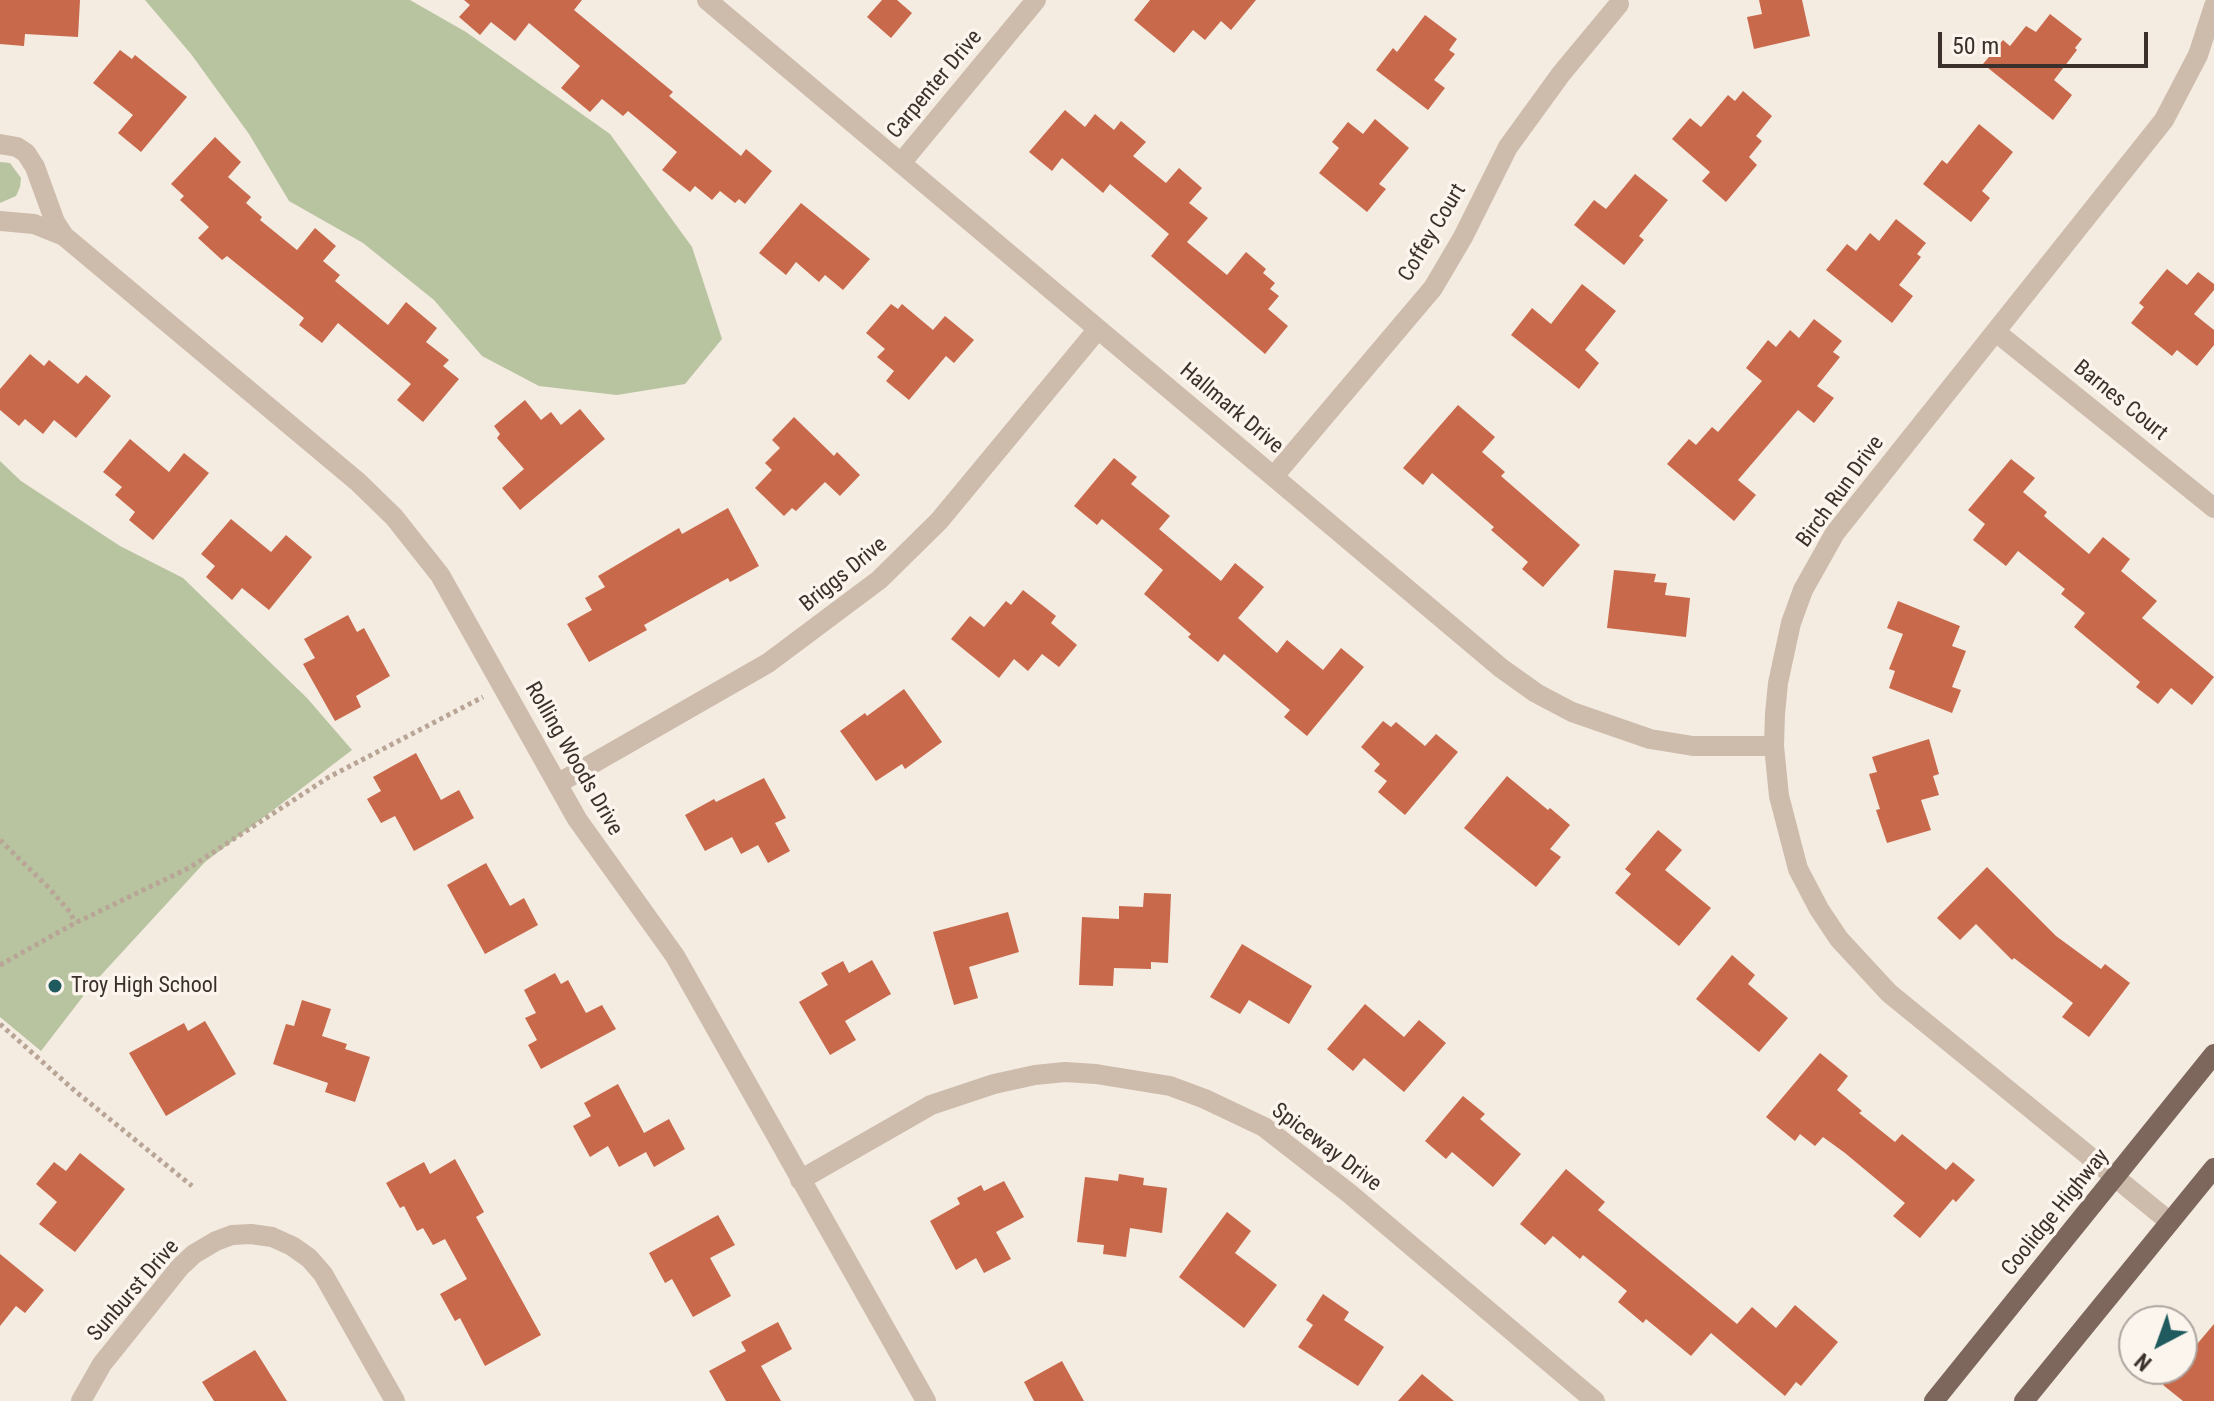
<!DOCTYPE html>
<style>
body{margin:0}
#map{position:relative;width:2214px;height:1401px;overflow:hidden;background:#f4ebe1;font-family:"Roboto Condensed",sans-serif}
canvas{display:block}
.north{position:absolute;left:2118px;top:1305px;width:80px;height:80px;box-sizing:border-box;background:#fbf5ee;border:2px solid #aea6a0;border-radius:50%;rotate:221deg;font-size:22px;font-weight:700;line-height:32px;text-align:center;color:#3b302b}
.north::after{content:'';display:block;margin:auto;width:28px;height:36px;background:#1f5a5e;clip-path:polygon(50% 0,100% 100%,50% 72%,0 100%)}
.scale{position:absolute;left:1938px;top:32px;width:210px;height:36px;box-sizing:border-box;border:4px solid #3b302b;border-top:0;padding-left:10px;font-size:24px;line-height:28px;white-space:nowrap;color:#3b302b;-webkit-text-stroke:6px #fbf5ee;paint-order:stroke}
</style>
<div id="map">
<canvas width="2214" height="1401"></canvas>
<div class="north">N</div>
<div class="scale">50 m</div>
</div>
<script>
const c = document.querySelector('canvas').getContext('2d');
c.lineJoin = 'round';
function fill(path, color) {
  c.fillStyle = color;
  c.fill(path, 'evenodd');
}
function toPath(rows) {
  const path = new Path2D();
  for (const r of rows) {
    path.moveTo(r[0], r[1]);
    for (let i = 2; i < r.length; i += 2) path.lineTo(r[i], r[i + 1]);
  }
  return path;
}
function strokePath(path, color, width, dash) {
  c.strokeStyle = color;
  c.lineWidth = width;
  c.lineCap = dash ? 'butt' : 'round';
  c.setLineDash(dash || []);
  c.stroke(path);
}
function write(font, color, halo, rows, align = 'center') {
  c.font = font + ' "Roboto Condensed",sans-serif';
  c.lineWidth = 7;
  c.setLineDash([]);
  c.textBaseline = 'middle';
  c.strokeStyle = halo;
  c.fillStyle = color;
  for (const [text, x, y, turn = 0] of rows) {
    c.save();
    c.translate(x, y);
    c.rotate((+turn || 0) * Math.PI / 180);
    c.textAlign = isNaN(turn) ? turn : align;
    if (halo) c.strokeText(text, 0, 0);
    c.fillText(text, 0, 0);
    c.restore();
  }
}
fill(toPath([
 [145,0,410,0,466,32,610,134,692,247,722,339,685,384,617,395,539,386,482,356,434,300,363,243,289,201,249,134,191,54],
 [0,162,10,163,21,178,20,187,16,196,0,203],
 [0,461,21,481,120,546,183,578,307,698,352,750,205,862,91,986,41,1051,0,1017]
]), '#b8c4a0');
fill(toPath([
 [0,0,80,0,78,37,25,34,24,46,0,44],
 [464,0,582,0,574,10,673,92,669,96,741,156,746,149,772,171,745,204,739,199,735,203,720,191,712,200,695,186,690,192,662,170,677,152,628,111,623,116,602,99,590,112,561,88,580,66,529,23,515,41,491,22,480,35,459,17,470,5],
 [882,0,897,0,912,13,891,38,867,17],
 [1150,0,1256,0,1231,30,1221,21,1205,40,1193,30,1174,53,1134,20],
 [1759,0,1802,0,1810,36,1754,49,1747,17,1762,14],
 [2050,14,2082,39,2075,48,2077,50,2054,80,2072,95,2053,120,1983,64,2003,40,2010,46,2026,26,2036,32],
 [1425,15,1457,39,1449,50,1455,54,1434,80,1445,88,1428,110,1376,70,1393,48,1397,52],
 [120,50,132,59,135,55,187,97,141,152,118,133,133,115,93,83],
 [1743,91,1772,116,1756,136,1762,141,1749,157,1757,165,1726,202,1702,181,1710,172,1672,139,1690,118,1701,127,1728,95,1735,101],
 [1065,110,1085,127,1095,114,1114,130,1121,121,1146,142,1133,156,1166,183,1179,168,1202,188,1189,203,1208,218,1187,242,1227,275,1246,252,1266,269,1263,273,1275,283,1270,289,1279,296,1268,309,1288,326,1265,354,1151,256,1169,234,1110,184,1103,193,1062,158,1052,171,1029,152],
 [1375,119,1409,148,1379,184,1386,189,1367,212,1319,173,1339,148,1332,142,1348,122,1363,134],
 [1979,124,2013,152,1982,191,1990,198,1971,222,1923,184,1942,160,1947,164],
 [215,137,241,162,228,177,251,197,246,203,262,217,260,220,297,250,315,228,336,246,323,261,340,275,335,281,388,325,406,302,437,328,426,342,449,360,443,366,459,379,423,422,397,400,411,384,338,323,322,343,299,325,304,318,227,256,222,260,198,238,209,227,180,200,184,196,171,184],
 [1635,174,1668,200,1639,236,1644,240,1624,265,1574,225,1594,200,1606,209],
 [801,203,870,259,843,290,825,275,819,282,796,262,786,275,759,253],
 [1896,219,1926,243,1917,254,1921,257,1899,285,1913,296,1892,323,1826,270,1847,244,1856,251,1870,233,1879,241],
 [2167,269,2187,285,2198,272,2214,284,2214,290,2194,314,2214,330,2214,345,2197,366,2177,350,2172,356,2131,323,2144,307,2139,303],
 [1582,284,1616,311,1585,350,1599,363,1579,389,1511,335,1532,308,1551,324],
 [891,304,898,309,902,304,933,330,945,316,974,340,954,363,946,356,909,400,886,381,894,371,877,357,885,349,866,333],
 [1814,319,1842,341,1833,352,1840,357,1817,386,1834,398,1814,423,1798,410,1738,480,1756,495,1734,521,1667,464,1689,439,1696,445,1712,427,1718,432,1762,381,1746,368,1768,340,1776,347,1790,330,1799,338],
 [30,354,44,366,49,360,78,384,86,375,111,396,76,438,54,420,43,434,25,419,19,426,0,410,0,389],
 [525,400,541,420,551,412,561,425,580,409,605,439,520,510,502,488,524,469,497,438,500,434,494,426],
 [1458,405,1495,437,1482,452,1505,472,1501,476,1580,545,1543,587,1522,569,1528,562,1491,530,1494,527,1432,473,1423,485,1403,468],
 [794,417,834,456,837,452,860,475,840,496,825,482,796,511,792,508,784,516,755,488,772,470,765,463,780,448,772,440],
 [130,439,169,472,184,453,209,473,153,540,129,520,135,512,115,495,122,487,103,472],
 [1114,458,1137,477,1131,484,1170,516,1159,529,1221,581,1235,563,1264,587,1238,618,1277,653,1287,640,1323,670,1341,648,1364,667,1307,736,1284,717,1290,710,1224,654,1218,662,1188,637,1191,634,1144,594,1163,570,1102,519,1097,525,1074,506],
 [2011,459,2035,478,2023,492,2047,512,2044,516,2089,554,2103,537,2130,559,2121,571,2157,601,2142,618,2214,677,2192,705,2171,688,2158,704,2136,687,2140,682,2074,627,2085,613,2061,594,2065,589,2018,551,2006,566,1973,540,1985,524,1968,510],
 [728,508,759,566,730,582,728,578,660,616,644,625,647,630,589,662,567,624,592,610,585,598,605,587,598,576,679,528,682,534],
 [231,519,271,552,286,535,312,557,269,610,242,588,232,600,206,577,215,566,201,554],
 [1614,570,1656,574,1654,582,1667,583,1665,595,1690,598,1686,637,1607,628],
 [1023,590,1056,616,1051,623,1077,645,1059,667,1042,654,1028,671,1014,659,999,678,951,639,970,616,984,627,1006,601,1011,605],
 [1898,601,1960,626,1952,646,1966,651,1952,687,1961,690,1952,713,1889,688,1895,671,1889,669,1903,634,1887,628],
 [348,615,357,632,364,628,390,676,356,696,361,707,335,721,303,664,315,658,304,639],
 [904,689,942,742,905,769,902,764,876,781,840,731,865,713,867,716],
 [1383,721,1391,727,1396,722,1425,746,1436,734,1458,752,1405,815,1378,792,1387,781,1374,771,1380,764,1361,747],
 [1929,739,1939,774,1933,776,1939,795,1921,800,1931,830,1887,843,1876,810,1880,809,1869,774,1877,772,1872,757],
 [416,753,441,800,459,790,474,818,414,851,395,816,381,823,367,799,381,791,373,777],
 [1507,776,1548,810,1550,808,1570,825,1550,849,1561,857,1536,887,1464,828],
 [764,778,786,818,775,823,790,851,768,863,758,845,741,854,732,837,705,851,685,815,714,799,716,802],
 [1658,830,1682,850,1665,870,1711,908,1679,946,1615,893,1631,874,1625,869],
 [486,863,510,906,524,898,538,925,485,954,447,885],
 [1987,867,2056,936,2101,969,2105,964,2130,983,2089,1037,2062,1017,2073,1003,2014,958,2012,960,1976,924,1960,940,1937,918],
 [1144,893,1171,894,1168,963,1151,962,1151,969,1114,968,1113,986,1079,985,1082,917,1119,919,1119,906,1143,907],
 [1008,912,1019,952,969,967,978,998,954,1005,933,932],
 [1242,944,1312,986,1289,1024,1249,1000,1240,1014,1210,997],
 [1732,955,1755,975,1748,984,1788,1018,1759,1052,1696,999],
 [872,960,891,994,845,1021,856,1040,830,1055,799,1002,828,985,821,973,843,961,849,973],
 [555,973,561,984,568,980,586,1013,602,1005,616,1029,541,1069,528,1045,537,1040,525,1018,536,1013,524,990],
 [302,1000,331,1009,322,1036,347,1044,345,1049,370,1057,355,1102,325,1092,328,1083,273,1064,286,1024,294,1026],
 [1365,1004,1404,1037,1419,1020,1446,1043,1404,1092,1364,1058,1353,1071,1327,1049],
 [205,1021,236,1074,166,1116,129,1053,184,1023,188,1031],
 [1820,1053,1848,1076,1837,1090,1862,1111,1859,1113,1895,1142,1902,1134,1946,1170,1953,1162,1975,1180,1956,1202,1953,1199,1920,1238,1893,1216,1905,1203,1845,1153,1823,1137,1815,1146,1800,1134,1795,1141,1766,1117],
 [618,1084,644,1133,669,1119,685,1149,654,1167,646,1152,619,1167,608,1146,590,1157,573,1126,591,1116,584,1103],
 [1463,1096,1485,1114,1480,1119,1521,1154,1493,1187,1452,1152,1446,1159,1425,1141],
 [80,1153,125,1189,75,1252,39,1224,57,1202,36,1184,54,1162,66,1171],
 [455,1159,484,1212,476,1217,541,1335,485,1366,460,1318,455,1321,440,1294,467,1279,445,1239,433,1245,423,1228,417,1231,404,1206,400,1208,386,1183,424,1162,430,1174],
 [1566,1169,1605,1202,1598,1210,1737,1324,1752,1307,1776,1328,1795,1305,1838,1342,1801,1386,1796,1382,1785,1396,1711,1333,1691,1356,1646,1319,1643,1323,1618,1302,1627,1291,1583,1255,1580,1259,1553,1236,1545,1245,1520,1224],
 [1119,1174,1144,1178,1143,1185,1167,1188,1162,1233,1130,1228,1126,1257,1103,1254,1104,1245,1077,1242,1085,1177,1118,1181],
 [1004,1181,1024,1217,996,1232,1011,1259,984,1273,976,1258,956,1270,930,1221,960,1204,957,1198,981,1185,984,1191],
 [1227,1212,1251,1231,1235,1253,1277,1285,1244,1328,1179,1277],
 [718,1215,735,1245,710,1258,731,1296,693,1317,672,1279,665,1283,649,1253],
 [0,1254,44,1290,25,1313,16,1306,0,1326],
 [1323,1294,1349,1312,1344,1320,1384,1347,1358,1386,1298,1347,1313,1325,1306,1320],
 [778,1322,792,1349,761,1366,781,1401,726,1401,709,1371,746,1351,741,1342],
 [2214,1324,2214,1401,2183,1401,2163,1385,2177,1369,2182,1369,2182,1362],
 [255,1350,287,1401,214,1401,202,1382],
 [1062,1361,1084,1401,1034,1401,1024,1382],
 [1422,1374,1454,1401,1398,1401]
]), '#c8694b');
strokePath(toPath([
 [0,840,49,888,70,912,75,923],
 [0,965,75,923,189,868,329,777,483,697],
 [0,1024,75,1091,192,1186]
]), '#b9a596', 5, [4, 4]);
strokePath(toPath([
 [707,0,1501,668,1536,693,1572,712,1650,739,1693,746,1774,746],
 [0,144,17,147,26,153,35,167,55,222,64,236,358,482,394,517,440,575,577,819,675,956,926,1401],
 [901,163,1036,0],
 [0,221,34,224,64,236],
 [1996,332,2214,508],
 [1274,476,1433,288,1463,237,1508,147,1561,74,1619,4],
 [557,784,768,663,879,580,939,521,1098,329],
 [800,1180,931,1105,994,1084,1035,1075,1065,1072,1096,1074,1170,1086,1205,1099,1264,1127,1350,1194,1595,1401],
 [2170,1222,1889,993,1839,939,1819,909,1798,869,1779,796,1774,746,1775,714,1778,683,1791,623,1803,590,1835,533,2164,120,2198,55,2214,6],
 [81,1401,102,1364,180,1267,194,1254,216,1241,232,1235,251,1234,272,1237,292,1246,309,1258,323,1274,395,1401]
]), '#cdbbac', 20);
strokePath(toPath([
 [1934,1401,2214,1054],
 [2024,1401,2214,1168]
]), '#7d675c', 20);
for (const [x, y, r, color] of [
 [55,986,8,"#1f5a5e"]
]) {
  const dot = new Path2D();
  dot.arc(x, y, r, 0, 2 * Math.PI);
  c.fillStyle = color;
  c.fill(dot);
  strokePath(dot, '#fbf5ee', 3);
}
write('22px', '#3b302b', '#fbf5ee', [
 ["Carpenter Drive",935,85,-50],
 ["Coffey Court",1433,233,-59],
 ["Barnes Court",2120,401,39],
 ["Hallmark Drive",1231,409,40],
 ["Birch Run Drive",1841,492,-54],
 ["Briggs Drive",844,575,-39],
 ["Rolling Woods Drive",573,759,60],
 ["Spiceway Drive",1326,1148,37],
 ["Coolidge Highway",2056,1213,-51],
 ["Sunburst Drive",134,1291,-49]
]);
write('22px', '#3b302b', '#fbf5ee', [
 ["Troy High School",71,986]
], 'left');
</script>
